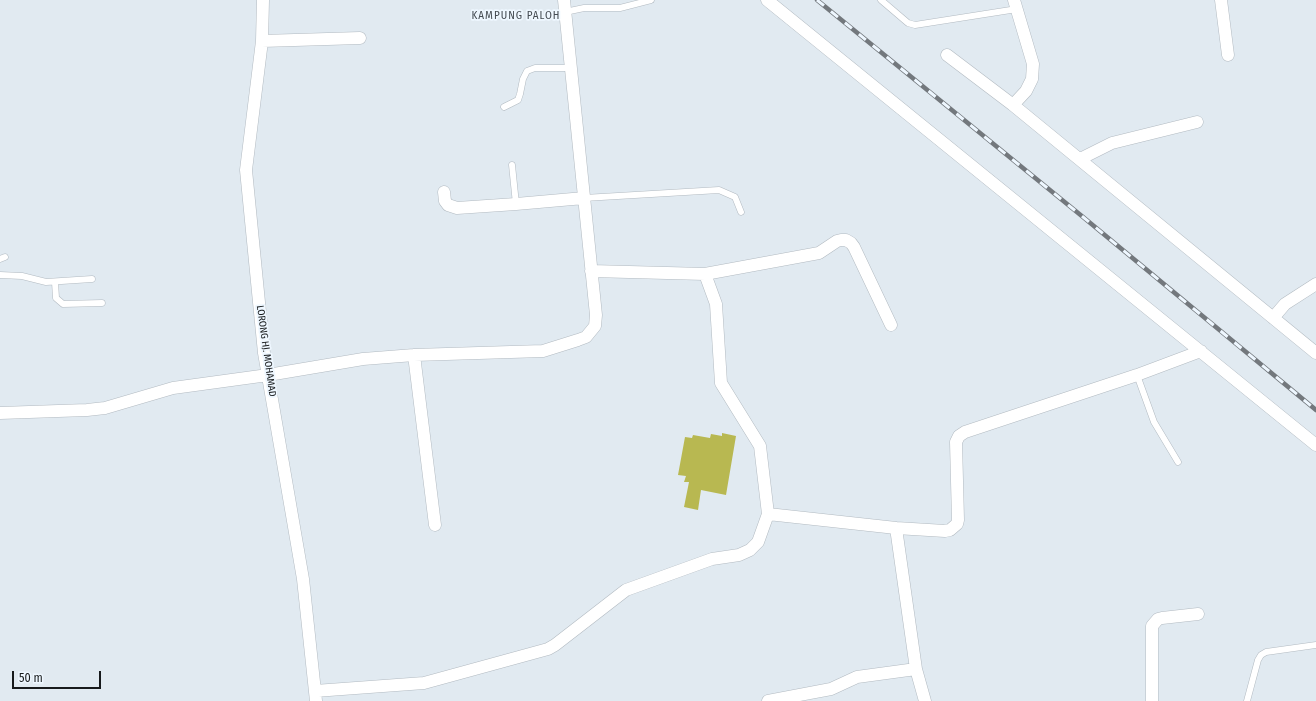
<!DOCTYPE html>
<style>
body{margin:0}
#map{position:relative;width:1316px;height:701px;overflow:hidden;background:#e1eaf1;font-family:"Fira Sans Condensed",sans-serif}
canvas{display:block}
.scale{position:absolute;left:12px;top:671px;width:89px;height:18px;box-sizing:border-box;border:2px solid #171a1c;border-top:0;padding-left:5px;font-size:12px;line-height:14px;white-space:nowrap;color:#171a1c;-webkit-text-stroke:3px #eef7ff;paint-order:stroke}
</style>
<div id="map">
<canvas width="1316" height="701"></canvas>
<div class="scale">50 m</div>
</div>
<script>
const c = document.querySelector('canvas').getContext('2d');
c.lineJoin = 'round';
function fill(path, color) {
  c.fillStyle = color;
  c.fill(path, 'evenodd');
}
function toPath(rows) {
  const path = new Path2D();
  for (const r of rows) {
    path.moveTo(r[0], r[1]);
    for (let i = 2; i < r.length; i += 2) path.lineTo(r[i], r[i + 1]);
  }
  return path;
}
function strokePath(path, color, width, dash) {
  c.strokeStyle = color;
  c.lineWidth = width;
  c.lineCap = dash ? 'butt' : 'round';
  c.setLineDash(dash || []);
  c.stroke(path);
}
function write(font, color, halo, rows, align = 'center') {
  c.font = font + ' "Fira Sans Condensed",sans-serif';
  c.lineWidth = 3.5;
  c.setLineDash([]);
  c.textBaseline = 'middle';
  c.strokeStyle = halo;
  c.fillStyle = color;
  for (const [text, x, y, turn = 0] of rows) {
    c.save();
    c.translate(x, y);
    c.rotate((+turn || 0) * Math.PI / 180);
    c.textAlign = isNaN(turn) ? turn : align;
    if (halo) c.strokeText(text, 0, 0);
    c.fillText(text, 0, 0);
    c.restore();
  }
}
fill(toPath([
 [722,433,736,436,726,495,701,490,698,510,684,507,689,482,684,482,686,476,678,475,685,437,692,438,693,435,710,438,711,434,722,436]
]), '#b8b851');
const lane = toPath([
 [881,0,908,23,915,25,1017,9],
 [565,12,584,8,620,8,651,0],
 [504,107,518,100,520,94,523,79,527,71,535,68,571,68],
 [512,165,516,204],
 [584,198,719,190,735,197,741,212],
 [0,259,5,257],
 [0,275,22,276,46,282,92,279],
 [55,282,56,298,63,304,102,303],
 [1137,375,1154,422,1178,462],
 [1247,701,1258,660,1261,655,1266,652,1316,645]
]);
const street = toPath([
 [263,0,262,41,246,170,264,353,303,579,316,701],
 [767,0,1316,445],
 [1014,0,1033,64,1032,79,1026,91,1013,105,1316,353],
 [1221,0,1228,55],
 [262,41,360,38],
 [947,55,1013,105],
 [1080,159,1112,143,1197,122],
 [444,192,445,201,448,205,457,208,516,204,584,198],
 [591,271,705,274,819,253,837,241,841,240,846,240,851,243,854,247,891,325],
 [705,274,716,304,721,383,760,446,768,514,896,528],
 [1273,318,1285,304,1316,284],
 [414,355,435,525],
 [0,413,87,410,105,408,173,388,268,375,363,359,414,355,543,351,578,340,586,337,595,326,596,315,564,0],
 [315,691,424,683,548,649,555,645,626,590,712,559,739,555,750,550,758,542,768,514],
 [768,701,831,689,857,677,916,669],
 [925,701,916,669,896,528,945,531,950,530,957,524,958,520,956,442,959,436,965,432,1137,375,1201,351],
 [1152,701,1152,626,1158,619,1162,618,1198,614]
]);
strokePath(lane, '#b2bac1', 7);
strokePath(street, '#b2bac1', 13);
strokePath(lane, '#fff', 6);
strokePath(street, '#fff', 12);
const rail = toPath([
 [817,0,1083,217,1316,410]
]);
strokePath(rail, '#73787d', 4.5);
strokePath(rail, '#eef7ff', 3, [9]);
write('10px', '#171a1c', '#eef7ff', [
 ["LORONG HJ. MOHAMAD",266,351,82]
]);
c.letterSpacing = '1px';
write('11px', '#444b52', '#eef7ff', [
 ["KAMPUNG PALOH",516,16]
]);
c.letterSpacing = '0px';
</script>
